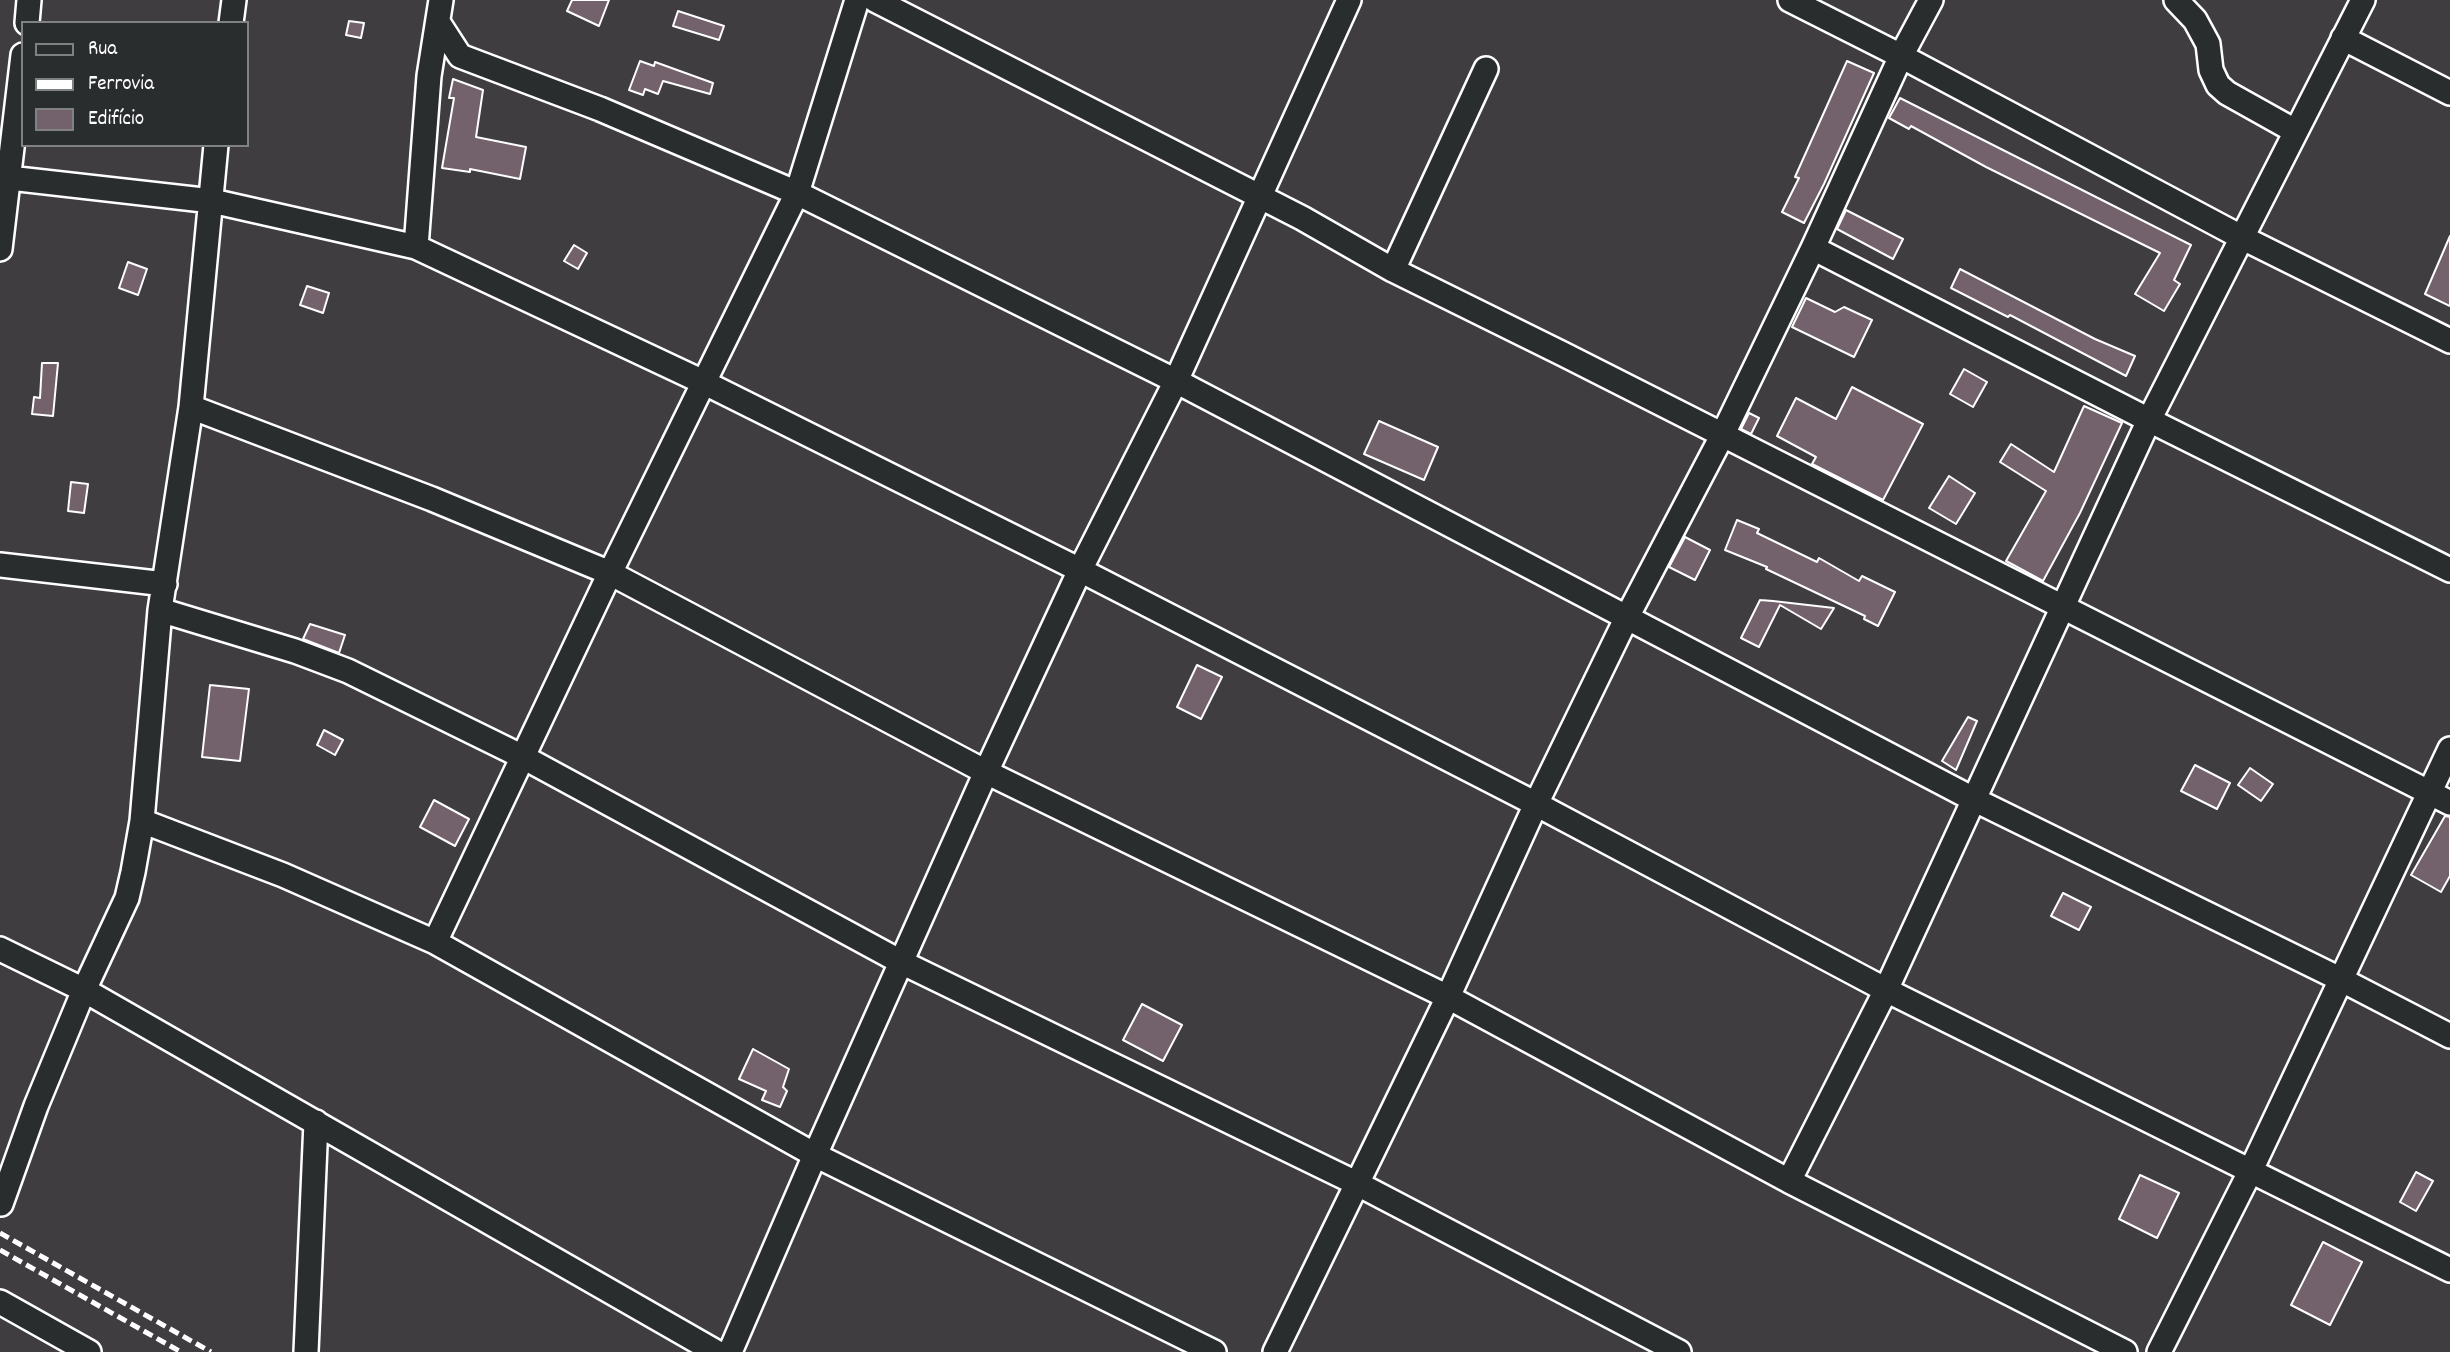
<!DOCTYPE html>
<meta charset="utf-8">
<style>
body{margin:0}
#map{position:relative;width:2450px;height:1352px;overflow:hidden;background:#403d40;font-family:Dekko,sans-serif}
canvas{display:block}
.legend{position:absolute;left:21px;top:21px;width:228px;height:126px;box-sizing:border-box;background:#2a2d2e;border:2px solid #7f8182;margin:0;padding:9px 12px;list-style:none;font-size:21px;color:#fff}
.legend li{display:flex;align-items:center;gap:14px;height:35px}
.legend b{width:35px;border:2px solid #7f8182}
</style>
<div id="map">
<canvas width="2450" height="1352"></canvas>
<ul class="legend">
<li><b style="height:9px;background:#2a2d2e"></b>Rua</li>
<li><b style="height:9px;background:#fff"></b>Ferrovia</li>
<li><b style="height:19px;background:#73626b"></b>Edifício</li>
</ul>
</div>
<script>
const c = document.querySelector('canvas').getContext('2d');
c.lineJoin = 'round';
function fill(path, color) {
  c.fillStyle = color;
  c.fill(path, 'evenodd');
}
function toPath(rows) {
  const path = new Path2D();
  for (const r of rows) {
    path.moveTo(r[0], r[1]);
    for (let i = 2; i < r.length; i += 2) path.lineTo(r[i], r[i + 1]);
  }
  return path;
}
function strokePath(path, color, width, dash) {
  c.strokeStyle = color;
  c.lineWidth = width;
  c.lineCap = dash ? 'butt' : 'round';
  c.setLineDash(dash || []);
  c.stroke(path);
}
const building = toPath([
 [572,0,609,0,599,26,567,11,572,0],
 [678,11,724,26,719,40,673,26,678,11],
 [349,21,364,23,361,38,346,35,349,21],
 [640,61,654,66,655,62,713,83,710,94,663,81,658,94,645,89,643,95,629,90,640,61],
 [1847,61,1874,73,1824,184,1804,223,1782,212,1799,178,1795,177,1847,61],
 [453,79,483,90,476,137,526,147,520,179,470,169,470,172,442,168,454,98,449,98,453,79],
 [1900,98,2191,245,2174,280,2180,284,2164,311,2135,294,2160,253,1986,167,1911,126,1909,129,1889,118,1900,98],
 [1846,210,1903,239,1893,259,1837,229,1846,210],
 [2450,236,2450,306,2425,294,2450,236],
 [574,245,587,253,578,269,564,261,574,245],
 [128,262,147,269,138,295,119,288,128,262],
 [1960,269,2095,339,2135,356,2126,376,2010,315,2008,317,1951,288,1960,269],
 [307,286,329,293,323,313,300,305,307,286],
 [1806,298,1835,312,1844,307,1872,320,1854,357,1792,327,1806,298],
 [42,363,58,363,53,416,32,414,34,397,40,398,42,363],
 [1964,369,1987,382,1973,407,1950,394,1964,369],
 [1852,387,1923,424,1883,500,1812,464,1816,457,1777,436,1796,398,1836,419,1852,387],
 [2084,406,2122,423,2080,513,2043,581,2006,561,2046,491,2000,462,2011,444,2054,472,2084,406],
 [1749,413,1759,418,1751,434,1741,429,1749,413],
 [1379,421,1438,447,1424,480,1364,454,1379,421],
 [1949,476,1975,493,1956,524,1929,508,1949,476],
 [71,482,88,484,84,513,68,511,71,482],
 [1737,520,1759,529,1757,533,1817,562,1819,558,1859,581,1862,576,1895,592,1878,626,1864,619,1865,616,1766,569,1767,567,1725,550,1737,520],
 [1685,537,1710,550,1695,580,1669,567,1685,537],
 [1760,600,1773,601,1834,608,1821,629,1780,605,1759,647,1741,638,1760,600],
 [310,624,345,635,339,653,303,639,310,624],
 [1197,665,1222,677,1201,719,1177,707,1197,665],
 [210,685,249,689,240,761,202,757,210,685],
 [1968,717,1977,721,1956,770,1942,761,1968,717],
 [324,730,343,740,335,755,317,745,324,730],
 [2195,765,2230,783,2217,809,2181,791,2195,765],
 [2250,768,2273,784,2261,801,2238,785,2250,768],
 [434,800,469,819,455,846,420,827,434,800],
 [2445,816,2450,817,2450,876,2441,892,2411,875,2445,816],
 [2063,893,2091,907,2079,930,2051,916,2063,893],
 [1142,1004,1182,1025,1163,1061,1123,1040,1142,1004],
 [753,1049,789,1069,783,1087,787,1091,780,1107,762,1100,766,1091,739,1079,753,1049],
 [2416,1172,2433,1181,2416,1211,2400,1202,2416,1172],
 [2140,1175,2179,1193,2157,1238,2119,1219,2140,1175],
 [2323,1242,2362,1262,2330,1325,2291,1305,2323,1242]
]);
fill(building, '#73626b');
strokePath(building, '#fff', 2);
const minor = toPath([
 [875,0,1302,218,1393,270,1563,354,2450,803],
 [1790,0,1901,56,2241,237,2450,341],
 [2176,0,2195,20,2208,44,2211,70,2218,85,2227,93,2295,131],
 [438,22,460,56,600,109,797,193,1176,381,1973,799,2340,979,2450,1036],
 [27,23,29,0],
 [231,23,234,0],
 [2343,38,2450,93],
 [0,177,212,201,416,247,703,382,1080,570,1536,804,1886,990,2450,1270],
 [416,247,429,76,441,0],
 [1813,248,2149,420,2450,570],
 [0,249,23,55],
 [1393,270,1486,69],
 [191,407,432,499,610,573,986,772,1448,997,1789,1181,2125,1352],
 [0,565,165,584],
 [160,610,295,651,348,671,523,757,901,962,1356,1183,1679,1352],
 [142,821,283,875,435,942,815,1155,1214,1352],
 [435,942,610,573,797,193,857,0],
 [0,949,84,990,716,1352],
 [1789,1181,1886,990,2149,420,2363,0],
 [1,1204,36,1106,84,990,127,898,133,872,142,821,160,610,191,407,216,145],
 [0,1302,89,1352],
 [306,1352,316,1122],
 [730,1352,815,1155,986,772,1080,570,1176,381,1349,0],
 [1275,1352,1448,997,1536,804,1626,619,1722,436,1813,248,1901,56,1931,0],
 [2159,1352,2251,1170,2450,749]
]);
strokePath(minor, '#fff', 28);
strokePath(minor, '#2a2d2e', 23);
strokePath(toPath([
 [0,1233,211,1352],
 [0,1250,181,1352]
]), '#fff', 5, [10, 5]);
</script>
